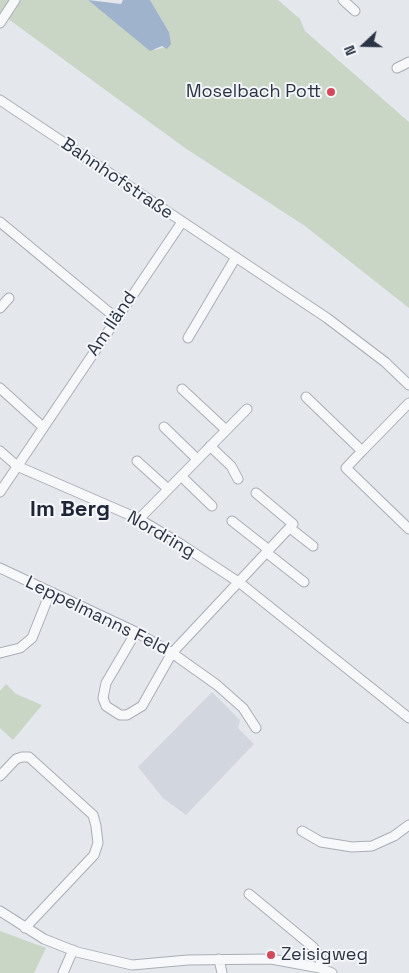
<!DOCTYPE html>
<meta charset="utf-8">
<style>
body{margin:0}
#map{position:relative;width:409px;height:973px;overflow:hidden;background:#e4e7ec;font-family:"Space Grotesk",sans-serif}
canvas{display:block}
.north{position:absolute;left:339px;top:20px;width:50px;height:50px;-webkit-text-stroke:4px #f4f6f9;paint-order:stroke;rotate:249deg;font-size:14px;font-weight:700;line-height:20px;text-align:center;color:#2b3445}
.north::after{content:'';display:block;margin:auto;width:18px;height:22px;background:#2b3445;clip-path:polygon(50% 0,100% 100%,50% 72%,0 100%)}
</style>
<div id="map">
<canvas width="409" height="973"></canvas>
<div class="north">N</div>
</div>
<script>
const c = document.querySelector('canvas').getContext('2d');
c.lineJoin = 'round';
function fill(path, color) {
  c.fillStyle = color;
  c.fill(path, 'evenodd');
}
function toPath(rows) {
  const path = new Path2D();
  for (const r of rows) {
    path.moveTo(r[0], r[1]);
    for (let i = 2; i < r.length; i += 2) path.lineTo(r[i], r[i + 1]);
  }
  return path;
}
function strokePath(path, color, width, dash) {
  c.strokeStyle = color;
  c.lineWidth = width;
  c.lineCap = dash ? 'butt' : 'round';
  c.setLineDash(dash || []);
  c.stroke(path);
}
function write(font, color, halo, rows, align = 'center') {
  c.font = font + ' "Space Grotesk",sans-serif';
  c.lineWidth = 4;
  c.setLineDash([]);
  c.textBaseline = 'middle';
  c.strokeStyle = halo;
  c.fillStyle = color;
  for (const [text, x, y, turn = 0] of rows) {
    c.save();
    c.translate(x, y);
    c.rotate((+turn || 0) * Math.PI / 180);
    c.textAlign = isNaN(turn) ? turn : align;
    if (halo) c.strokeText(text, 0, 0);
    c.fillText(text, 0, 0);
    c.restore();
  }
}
fill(toPath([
 [212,692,240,720,238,728,254,744,186,815,163,798,138,767]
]), '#d2d6de');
fill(toPath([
 [0,0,88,0,155,50,165,47,169,32,150,0,278,0,300,19,305,31,409,122,409,308,305,226,185,148,0,13],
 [6,684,16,694,42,705,13,740,0,728,0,691],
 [0,931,46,948,34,973,0,973]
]), '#c9d6c5');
fill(toPath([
 [88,0,121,4,123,0,150,0,169,32,171,44,167,49,162,46,150,51]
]), '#9fb4cc');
const minor = toPath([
 [343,0,355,11],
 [0,23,15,0],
 [397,68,409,62],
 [0,100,327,318,385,362,409,385],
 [0,222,116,318],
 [0,308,9,298],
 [188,338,236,257],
 [0,388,43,427],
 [182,389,226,430],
 [306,397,362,451,409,403],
 [164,427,197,459],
 [210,446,231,466,238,479],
 [0,451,17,466,139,519,176,541,240,583,409,718],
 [362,451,346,468,409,529],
 [137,461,168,489],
 [181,476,212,506],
 [0,492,182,222],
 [139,519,247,409],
 [232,521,269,550],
 [290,528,313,546],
 [267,553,304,582],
 [0,568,136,632,172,653,217,685,243,708,256,728],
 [136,632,106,683,103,698,106,706,120,715,127,715,142,706,172,653,293,524,256,493],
 [0,653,20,648,32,638,50,593],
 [0,776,16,759,22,757,29,757,93,815,96,826,98,843,94,855,25,928],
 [302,831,321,842,352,847,372,846,394,836,409,825],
 [249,894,313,947,321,958,320,968],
 [0,911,44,939,77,952,132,965,188,960,271,959,320,968,332,973],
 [219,959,222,973],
 [63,973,73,950]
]);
strokePath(minor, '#a9aeb7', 11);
strokePath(minor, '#f7f8fa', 9);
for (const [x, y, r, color] of [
 [331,92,5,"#d1495b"],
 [271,955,5,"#d1495b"]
]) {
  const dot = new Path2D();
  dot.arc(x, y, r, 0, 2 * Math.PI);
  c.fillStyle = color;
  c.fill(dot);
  strokePath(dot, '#f4f6f9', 2);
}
write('18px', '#2b3445', '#f4f6f9', [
 ["Moselbach Pott",321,92],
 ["Zeisigweg",281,955,"left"]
], 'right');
write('18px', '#2b3445', '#f4f6f9', [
 ["Bahnhofstraße",117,179,34],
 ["Am Iländ",112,324,-56],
 ["Nordring",161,535,30],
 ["Leppelmanns Feld",97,616,26]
]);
write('bold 22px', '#1d2536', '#f4f6f9', [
 ["Im Berg",70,510]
]);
</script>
